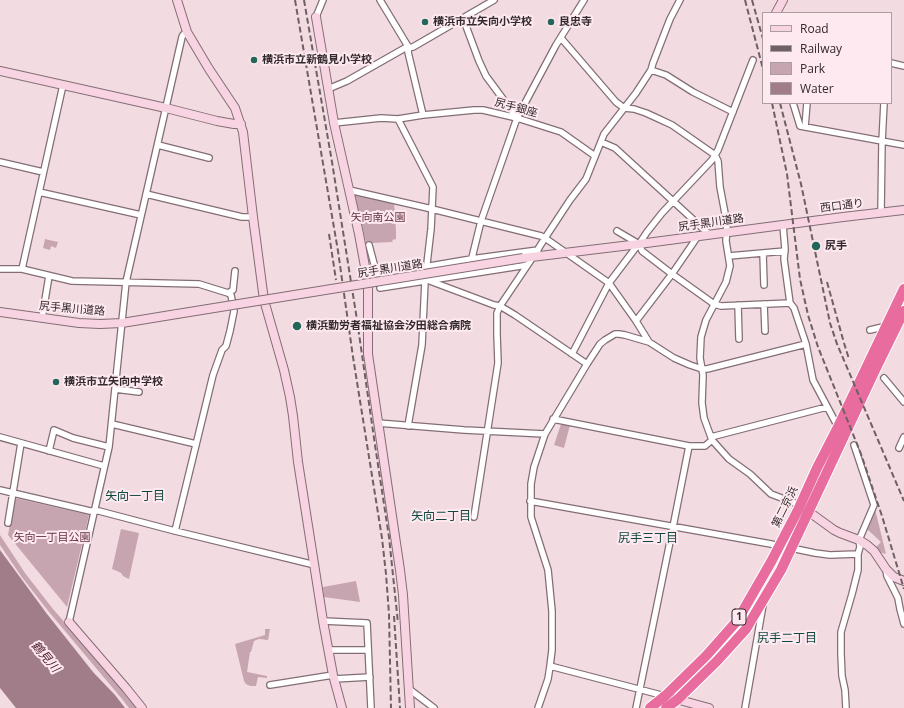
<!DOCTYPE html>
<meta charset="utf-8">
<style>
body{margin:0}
#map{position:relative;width:904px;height:708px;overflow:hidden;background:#f3dbe2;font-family:"Open Sans",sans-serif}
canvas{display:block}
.legend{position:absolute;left:762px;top:12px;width:130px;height:92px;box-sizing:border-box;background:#fde9ef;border:1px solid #ac9da1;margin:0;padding:5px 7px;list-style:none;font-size:12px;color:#332a2d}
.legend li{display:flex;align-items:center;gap:8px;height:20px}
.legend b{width:20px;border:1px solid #ac9da1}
</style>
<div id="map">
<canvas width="904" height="708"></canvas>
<ul class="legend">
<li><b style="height:5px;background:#f8d3e2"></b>Road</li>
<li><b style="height:5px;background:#6e6064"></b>Railway</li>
<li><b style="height:11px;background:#c7a5b0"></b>Park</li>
<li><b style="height:11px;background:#a17d89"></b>Water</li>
</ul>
</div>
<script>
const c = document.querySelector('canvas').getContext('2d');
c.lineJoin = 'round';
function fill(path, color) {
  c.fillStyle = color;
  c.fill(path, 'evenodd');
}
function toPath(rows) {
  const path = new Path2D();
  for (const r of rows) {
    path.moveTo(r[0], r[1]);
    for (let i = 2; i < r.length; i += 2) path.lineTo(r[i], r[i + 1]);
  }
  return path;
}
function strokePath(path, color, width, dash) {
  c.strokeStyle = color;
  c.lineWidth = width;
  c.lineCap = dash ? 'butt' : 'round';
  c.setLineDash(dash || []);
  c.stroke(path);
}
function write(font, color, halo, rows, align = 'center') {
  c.font = font + ' "Open Sans","Noto Sans JP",sans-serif';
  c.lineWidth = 4;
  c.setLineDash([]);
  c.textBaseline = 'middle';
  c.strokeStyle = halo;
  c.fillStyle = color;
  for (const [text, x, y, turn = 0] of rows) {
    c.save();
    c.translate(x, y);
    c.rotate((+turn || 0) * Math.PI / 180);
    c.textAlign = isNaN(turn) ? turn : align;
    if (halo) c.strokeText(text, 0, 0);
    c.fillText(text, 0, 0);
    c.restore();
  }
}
fill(toPath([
 [356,194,394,202,396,231,396,239,392,240,393,242,371,243,366,242,355,196],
 [45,239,58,242,56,248,51,246,50,250,43,248],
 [561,424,570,425,564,448,554,445],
 [15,498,89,515,67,607,8,535],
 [875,509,886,554,879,552,876,547,881,542,867,529],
 [121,529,139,533,129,579,123,576,121,573,117,571,112,569],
 [0,535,25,573,53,609,128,695,137,708,129,708,122,699,49,612,21,576,0,545],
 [356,581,360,602,324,597,323,587],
 [265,629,270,629,268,640,259,639,254,641,251,652,250,652,247,672,267,676,267,678,258,677,256,686,250,686,246,684,244,681,235,644,265,635]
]), '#c7a5b0');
fill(toPath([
 [0,550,47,614,93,672,115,695,125,708,16,708,0,688]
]), '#a17d89');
const street = toPath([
 [380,0,409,48,408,52,423,115],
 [316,17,323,0],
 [463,18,479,61,486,76,517,118],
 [561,38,616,102,624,108,634,109,646,113,657,118,672,125,715,155,718,161,720,187,727,224,726,241,730,266,726,282,706,320,701,337,700,358,703,375,702,403,704,418,712,440,729,459,750,474,771,494,800,505],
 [891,63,904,66],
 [651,70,666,75,693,92,733,112],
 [328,89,347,81,405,48,413,47,494,0],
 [793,103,800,126,904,145],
 [398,119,433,187,431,229,425,281,422,345,408,426],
 [334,123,381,118,398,119,423,115,474,110,483,110,517,118,561,132,595,156],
 [805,127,807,103],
 [601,142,615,148,710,235],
 [158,145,209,158],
 [0,162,43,172],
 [349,190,432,209,541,236,545,238,609,283,636,321,649,342,674,358,690,365,702,369,707,369,806,344],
 [39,192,141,215],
 [146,194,242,217,253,217],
 [881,212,882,142,884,103],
 [783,225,785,249,784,259,790,303],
 [617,231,639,244,642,251,672,274,714,304,721,306,790,303,794,308,806,344,813,380,838,427],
 [369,245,377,275,471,259,538,250],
 [763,253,764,285],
 [729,256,785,251],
 [0,269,22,269,72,281,199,284,228,293,231,295,234,311,230,331,226,346,222,350,213,375,175,531],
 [22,269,63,85],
 [468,274,481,221,517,118,556,45,584,0],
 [430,281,494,305,500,306,515,315,587,364],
 [380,288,527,265],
 [228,293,233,290,235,271],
 [764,304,765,331],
 [738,305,739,339],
 [42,318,49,276],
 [636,321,672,274,698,236],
 [870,330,887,326],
 [572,354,609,283,634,250,639,244,647,232,662,213,712,160,718,150,753,60],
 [884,378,904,402],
 [115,389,139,392],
 [553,419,689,446,705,446,712,440],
 [378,423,464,430,545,434],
 [112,424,196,444],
 [0,437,104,466],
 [711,437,827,407],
 [899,448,904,437],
 [49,451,54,430,73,438,109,447],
 [0,490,13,493,90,511,99,511,175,531,315,565],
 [530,501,771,544,779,546],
 [474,517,498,363,497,334,497,313,500,306,533,257,545,238,570,200,586,179,604,134,636,93,651,70,653,63,670,19,680,0],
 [8,523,21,443],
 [791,548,815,553,830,555,858,554],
 [886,570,887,576,898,598,900,609,904,624],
 [323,621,367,623,371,708],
 [69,622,109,447,126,282,182,37,183,35,187,32],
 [328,650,368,650],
 [550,666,665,696],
 [334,679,370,677],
 [270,685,333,675],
 [409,689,434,708],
 [538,708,548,679,550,666,552,650,552,611,548,570,531,517,531,484,534,467,545,434,587,364,600,344,605,340,615,334,619,334,625,335,649,342],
 [636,708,673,527,689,446],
 [745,708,763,605],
 [846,708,845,690,842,676,841,654,841,632,852,594,858,570,858,554,860,547,859,540,874,505,854,445]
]);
const secondary = toPath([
 [177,0,187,32,209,69,235,108,243,132,253,217,264,300,284,370,290,397,293,416,298,462,323,621,333,675,342,708],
 [776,13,783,0],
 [316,17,334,123,359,234,368,283,368,354,400,570,403,595,410,708],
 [0,71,166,108,217,121,234,124,241,124],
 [523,258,639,244,843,217,904,210],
 [0,312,79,323,100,324,122,323,177,314],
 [805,509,834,530,840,533,859,540,867,545,874,551,886,569,894,577,904,581],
 [69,622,126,688,142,708],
 [665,696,709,708]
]);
const highway = toPath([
 [650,708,665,696,706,656,737,621,771,562,798,510,817,468,838,427,904,289],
 [666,708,677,700,717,661,746,629,781,570,875,370,904,311]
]);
strokePath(street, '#836e75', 8);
strokePath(secondary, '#836e75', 10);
strokePath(highway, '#fff', 12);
strokePath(street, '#fff', 5.5);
strokePath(secondary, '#f8d3e2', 8);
strokePath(highway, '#e86d9e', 10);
strokePath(toPath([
 [295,0,338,251,353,357,382,538,386,574,389,614,391,708],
 [304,0,332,162,357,320,375,445,389,537,398,623],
 [745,0,763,69],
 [752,0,763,39],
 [772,103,787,174,800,279,808,315,818,347,861,454,882,516,904,589],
 [780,103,801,184,830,323,837,344,904,501],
 [329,234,336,280],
 [827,282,844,343,849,359],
 [394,616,400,708]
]), '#6e6064', 2, [6, 3]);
const secondaryBridge = toPath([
 [177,314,523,258]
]);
strokePath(secondaryBridge, '#836e75', 10, []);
strokePath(secondaryBridge, '#f8d3e2', 8);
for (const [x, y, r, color] of [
 [425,22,4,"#226759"],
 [551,22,4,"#226759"],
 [254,60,4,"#226759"],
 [816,246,5,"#226759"],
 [297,326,5,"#226759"],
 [56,382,4,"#226759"]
]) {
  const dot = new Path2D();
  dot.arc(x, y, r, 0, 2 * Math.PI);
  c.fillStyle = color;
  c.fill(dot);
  strokePath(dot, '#fde9ef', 1.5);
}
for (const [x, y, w] of [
 [739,617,14]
]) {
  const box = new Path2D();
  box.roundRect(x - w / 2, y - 8, w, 16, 3);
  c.fillStyle = '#fde9ef';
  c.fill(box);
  strokePath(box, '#332a2d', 1);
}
write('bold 10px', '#332a2d', null, [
 ["1",739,617]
]);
write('bold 11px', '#332a2d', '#fde9ef', [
 ["横浜市立矢向小学校",433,22],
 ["良忠寺",559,22],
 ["横浜市立新鶴見小学校",262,60],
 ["尻手",825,246],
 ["横浜勤労者福祉協会汐田総合病院",306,326],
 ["横浜市立矢向中学校",64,382]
], 'left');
write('11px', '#332a2d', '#fde9ef', [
 ["尻手銀座",516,108,15],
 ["西口通り",842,206,-7],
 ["尻手黒川道路",711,223,-8],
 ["尻手黒川道路",390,269,-9],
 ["尻手黒川道路",72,309,5],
 ["第二京浜",785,507,-64]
]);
write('11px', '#643144', '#fde9ef', [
 ["矢向南公園",378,218],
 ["矢向一丁目公園",52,538]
]);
write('12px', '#0f483d', '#fde9ef', [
 ["矢向一丁目",135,497],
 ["矢向二丁目",441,517],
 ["尻手三丁目",648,539],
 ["尻手二丁目",787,639]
]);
write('italic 12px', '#532235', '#fde9ef', [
 ["鶴見川",45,657,50]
]);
</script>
